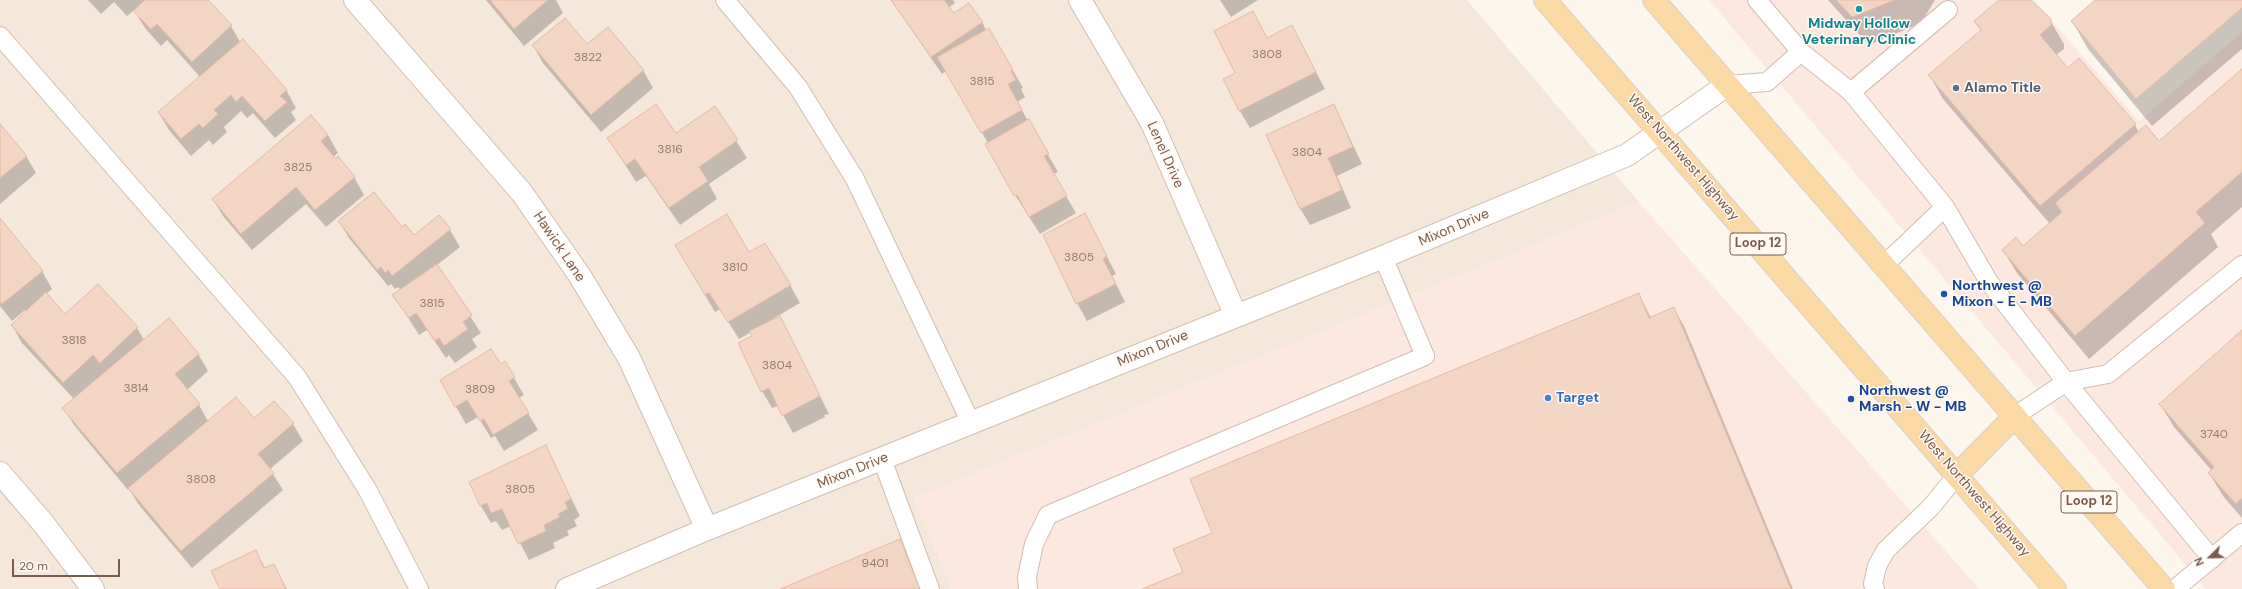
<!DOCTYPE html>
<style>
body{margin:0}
#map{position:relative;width:2242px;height:589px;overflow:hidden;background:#fdf6ec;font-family:"DM Sans",sans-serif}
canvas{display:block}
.north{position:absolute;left:2190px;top:537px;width:40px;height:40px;-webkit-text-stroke:3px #fffaf3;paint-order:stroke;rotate:247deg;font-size:11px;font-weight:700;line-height:16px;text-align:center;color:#7a5c4d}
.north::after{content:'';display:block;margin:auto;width:14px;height:18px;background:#7a5c4d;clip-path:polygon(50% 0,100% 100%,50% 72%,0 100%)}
.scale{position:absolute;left:12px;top:559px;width:108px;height:18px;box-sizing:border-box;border:2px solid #7a5c4d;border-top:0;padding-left:5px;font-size:12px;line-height:14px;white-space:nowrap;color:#7a5c4d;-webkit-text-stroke:3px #fffaf3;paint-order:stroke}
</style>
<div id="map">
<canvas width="2242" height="589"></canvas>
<div class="north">N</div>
<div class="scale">20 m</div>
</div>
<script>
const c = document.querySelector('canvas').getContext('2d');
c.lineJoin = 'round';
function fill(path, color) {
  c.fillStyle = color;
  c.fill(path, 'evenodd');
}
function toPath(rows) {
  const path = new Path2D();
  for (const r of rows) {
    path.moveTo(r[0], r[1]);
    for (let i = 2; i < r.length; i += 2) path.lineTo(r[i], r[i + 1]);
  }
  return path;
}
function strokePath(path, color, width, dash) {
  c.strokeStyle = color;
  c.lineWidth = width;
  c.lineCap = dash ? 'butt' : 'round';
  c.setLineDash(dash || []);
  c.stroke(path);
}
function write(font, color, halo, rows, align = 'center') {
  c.font = font + ' "DM Sans",sans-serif';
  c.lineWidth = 3;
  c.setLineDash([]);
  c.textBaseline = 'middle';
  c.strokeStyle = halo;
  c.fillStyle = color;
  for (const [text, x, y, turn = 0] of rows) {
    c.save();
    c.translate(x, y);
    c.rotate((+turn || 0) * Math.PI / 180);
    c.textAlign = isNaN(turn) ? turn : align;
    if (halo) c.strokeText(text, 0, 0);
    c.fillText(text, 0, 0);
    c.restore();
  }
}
fill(toPath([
 [0,0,1467,0,1639,202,914,498,952,589,0,589]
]), '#f5e8da');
fill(toPath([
 [1709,0,2034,0,2139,121,2242,32,2242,589,2206,589],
 [1639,202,1979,589,952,589,914,498]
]), '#fde8e0');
fill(toPath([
 [88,0,207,0,231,26,240,42,286,90,296,108,291,112,296,120,275,138,253,113,247,118,241,111,224,127,227,132,213,145,209,140,191,156,169,130,159,113,200,77,167,40,161,46,145,28,134,10,127,16,114,2,101,14],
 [486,0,556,0,563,13,524,46],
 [891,0,953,0,955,3,948,8,954,15,982,22,986,30,989,29,1023,88,1021,89,1025,97,1017,102,1058,172,1053,174,1076,213,1040,234,1015,195,988,143,946,71,942,74],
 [1220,0,1258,0,1231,17],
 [1828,0,1935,0,1921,23,1869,45],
 [2001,0,2030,0,2050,20,2064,44,2064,49,2056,55,2068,69,2135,125,2139,133,2159,143,2242,71,2242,207,2211,234,2218,247,2089,359,2017,273,2003,250,2023,248,2050,224,1943,99,1930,76,1981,31,1976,22],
 [2097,0,2242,0,2242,49,2152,126,2088,49,2072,21],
 [1292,27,1325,89,1250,128,1240,111,1237,73,1267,39],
 [533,45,587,46,643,70,653,88,601,132,543,63],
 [1334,105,1362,164,1337,176,1351,208,1310,225,1300,208],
 [714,107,747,158,709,184,717,199,680,225,646,176,636,182,608,138,676,134],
 [311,116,328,135,338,153,333,157,354,177,364,195,326,227,306,204,252,250,223,216,213,199],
 [0,126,26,156,36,173,0,204],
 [1085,215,1116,274,1112,276,1125,302,1087,321,1077,303],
 [0,219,42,271,52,289,46,294,65,315,137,328,144,340,198,354,208,371,187,390,199,405,208,421,254,419,274,402,293,424,303,441,270,469,283,490,192,568,139,505,129,489,128,490,74,425,64,408,74,399,22,343,12,325,26,312,25,310,12,321,0,306],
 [339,221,402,228,414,236,450,230,460,247,437,265,481,333,472,339,477,347,455,363,449,355,446,358,427,330,419,335,394,295,401,290,398,287,395,289,391,284,388,286,349,238],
 [676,246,749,253,790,285,800,303,769,321,780,317,829,414,824,415,825,417,793,433,778,406,772,408,762,391,753,336,751,332,739,339,720,309,715,312],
 [1639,294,1651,318,1674,309,1684,326,1793,589,1144,589,1184,573,1213,534],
 [2242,331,2242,518,2223,496,2209,473,2212,471,2174,427,2160,404],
 [505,363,524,395,519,398,538,430,504,451,495,436,491,438,478,417,466,424,441,381],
 [545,447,580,516,574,520,577,526,567,531,569,535,553,543,555,548,529,560,511,526,502,530,496,521,491,523,481,506],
 [899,541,918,572,925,589,783,589],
 [255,551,266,569,274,565,287,589,221,589]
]), '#0003');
const building = toPath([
 [145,0,208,0,232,25,192,62,157,24,151,29,133,11,145,0],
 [490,0,548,0,514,29,490,0],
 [891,0,944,0,954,13,969,3,983,22,931,57,891,0],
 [1836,0,1895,0,1852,17,1836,0],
 [1999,0,2031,0,2051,19,2051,25,2040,35,2068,68,2079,58,2136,124,2040,206,1928,75,1981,30,1974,21,1999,0],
 [2095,0,2242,0,2242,8,2136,99,2071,21,2095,0],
 [1253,11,1267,38,1292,25,1316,72,1239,111,1223,79,1235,73,1214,31,1253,11],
 [565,18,587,44,608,27,644,70,591,115,532,45,565,18],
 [989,28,1013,70,1011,71,1016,80,1008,84,1022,110,981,133,937,57,989,28],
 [243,39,287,90,280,96,287,102,265,121,242,96,236,102,231,95,214,110,218,114,203,128,199,124,181,139,158,112,243,39],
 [2242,69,2242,172,2196,212,2205,223,2075,336,2002,250,2016,237,2023,246,2062,212,2055,203,2146,125,2159,141,2242,69],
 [656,104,676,133,715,106,738,140,699,167,708,181,669,208,635,159,626,165,607,138,656,104],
 [1334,104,1353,147,1328,158,1342,190,1300,209,1266,135,1334,104],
 [311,115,328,135,321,141,336,159,338,156,355,177,315,210,296,187,241,234,212,199,311,115],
 [1029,119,1049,154,1044,156,1067,196,1029,217,1017,195,1014,196,985,144,1029,119],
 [0,124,27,156,0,178,0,124],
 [374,192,402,227,405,224,414,235,439,215,451,229,392,276,388,270,385,273,381,267,377,270,338,221,374,192],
 [1085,213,1107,256,1103,259,1116,284,1076,304,1043,235,1085,213],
 [727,214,749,252,765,243,791,285,728,322,709,293,705,295,675,245,727,214],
 [0,218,43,271,2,304,0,302,0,218],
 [437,264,472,315,463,322,468,329,444,346,439,338,435,341,416,313,409,318,392,295,437,264],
 [98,284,138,327,100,363,93,355,63,383,11,325,46,292,65,314,98,284],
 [1639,293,1649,318,1674,307,1791,589,1142,589,1183,572,1173,549,1212,533,1190,479,1639,293],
 [780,316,820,396,782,416,769,388,761,392,738,343,752,336,749,331,780,316],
 [169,318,199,354,175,374,200,404,117,473,62,408,169,318],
 [2242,330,2242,498,2236,504,2208,473,2214,467,2159,404,2242,330],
 [491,349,501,364,505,361,515,377,509,381,529,413,493,435,484,419,480,421,467,400,455,407,440,380,491,349],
 [236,397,254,418,274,401,294,423,258,454,274,473,181,551,128,488,236,397],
 [546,445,571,499,565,502,568,509,558,514,560,517,544,525,546,531,518,544,502,509,491,513,487,503,480,506,469,482,546,445],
 [900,539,920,589,780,589,900,539],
 [256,550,264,568,274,564,286,589,220,589,211,571,256,550]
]);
fill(building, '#f3d5c3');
strokePath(building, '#e6bba3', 1);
const lane = toPath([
 [725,0,798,87,855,179,971,423],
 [1757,0,1801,52,1851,92,1945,207,1989,282,2066,382,2212,559],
 [0,36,297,377,367,489,419,589],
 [1727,85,1767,82,1801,52],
 [1851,92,1948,10],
 [1884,265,1945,207],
 [2015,416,2066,382,2108,374,2242,265],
 [882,459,930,589],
 [1028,589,1027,577,1034,544,1048,515,1425,356,1383,257],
 [1875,589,1873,584,1877,566,1886,550,1931,507,1957,475],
 [2175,589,2242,533]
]);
const street = toPath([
 [355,0,522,193,580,276,629,358,707,529],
 [1080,0,1152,123,1236,316],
 [0,473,43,523,93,589],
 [567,589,707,529,1383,257,1627,155,1727,85]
]);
const primary = toPath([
 [1545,0,2055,589],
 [1654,0,2164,589],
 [1957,475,2015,416]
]);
strokePath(lane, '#d1beb0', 20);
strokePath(street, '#d1beb0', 24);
strokePath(primary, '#dad1cd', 24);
strokePath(lane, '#fff', 18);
strokePath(street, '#fff', 22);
strokePath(primary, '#fbd9a5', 22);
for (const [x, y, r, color] of [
 [1859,9,4,"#0f9aa8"],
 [1956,88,4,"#5c6f8a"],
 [1944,294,4,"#1a4fb4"],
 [1548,398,4,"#3f7fe0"],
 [1851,399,4,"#1a4fb4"]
]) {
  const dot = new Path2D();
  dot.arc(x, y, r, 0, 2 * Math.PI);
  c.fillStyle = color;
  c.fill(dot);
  strokePath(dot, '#fffaf3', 1.5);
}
write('12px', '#987a6a', null, [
 ["3808",1267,55],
 ["3822",588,58],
 ["3815",982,82],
 ["3816",670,150],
 ["3804",1307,153],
 ["3825",298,168],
 ["3805",1079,258],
 ["3810",735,268],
 ["3815",432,304],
 ["3818",74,341],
 ["3804",777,366],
 ["3814",136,389],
 ["3809",480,390],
 ["3740",2214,435],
 ["3808",201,480],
 ["3805",520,490],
 ["9401",875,564]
]);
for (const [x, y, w] of [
 [1758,244,56],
 [2089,502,56]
]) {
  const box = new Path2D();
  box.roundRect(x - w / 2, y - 11, w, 22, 3);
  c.fillStyle = '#fffaf3';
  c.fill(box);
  strokePath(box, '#7a5c4d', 1);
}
write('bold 13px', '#7a5c4d', null, [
 ["Loop 12",1758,244],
 ["Loop 12",2089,502]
]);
write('bold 14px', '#0d838f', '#fffaf3', [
 ["Midway Hollow",1859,24],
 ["Veterinary Clinic",1859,40]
]);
write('bold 14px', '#4e5e75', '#fffaf3', [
 ["Alamo Title",1964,88]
], 'left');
write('14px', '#7a5c4d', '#fffaf3', [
 ["Lenel Drive",1165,155,66],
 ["West Northwest Highway",1683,158,49],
 ["Mixon Drive",1454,228,-23],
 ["Hawick Lane",559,247,56],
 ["Mixon Drive",1153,349,-22],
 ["Mixon Drive",853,471,-22],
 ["West Northwest Highway",1974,494,49]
]);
write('bold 14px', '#164399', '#fffaf3', [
 ["Northwest @",1952,286],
 ["Mixon - E - MB",1952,302],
 ["Northwest @",1859,391],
 ["Marsh - W - MB",1859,407]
], 'left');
write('bold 14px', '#366cbe', '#fffaf3', [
 ["Target",1556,398]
], 'left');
</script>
